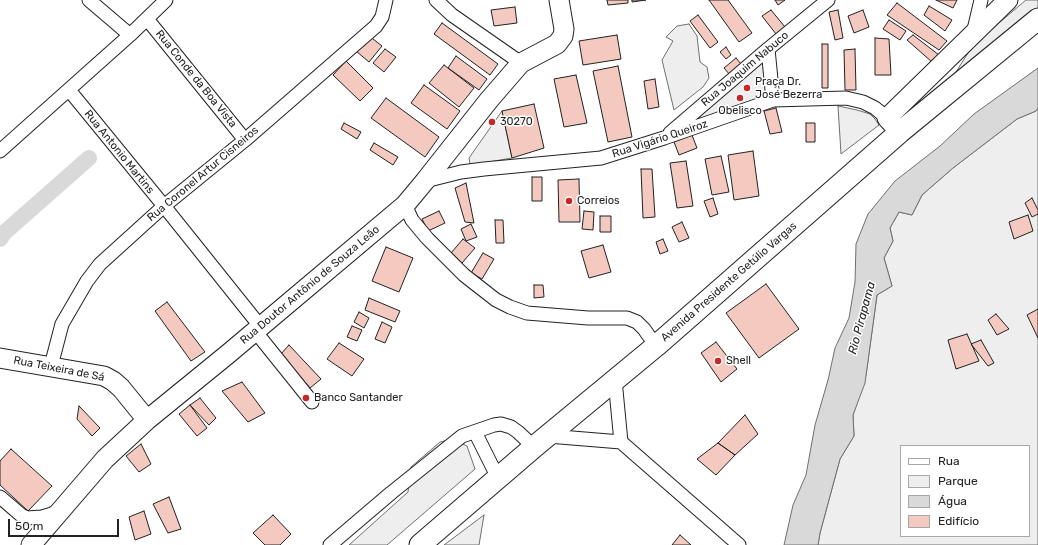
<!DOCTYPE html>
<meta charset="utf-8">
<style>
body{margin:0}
#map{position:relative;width:1038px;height:545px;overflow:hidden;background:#fff;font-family:Rubik,sans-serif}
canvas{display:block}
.legend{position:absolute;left:900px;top:445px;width:130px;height:92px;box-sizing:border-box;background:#fff;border:1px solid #a7a7a7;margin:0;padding:5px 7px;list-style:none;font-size:12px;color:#222}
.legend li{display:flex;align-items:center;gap:8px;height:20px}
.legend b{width:20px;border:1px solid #a7a7a7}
.scale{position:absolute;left:8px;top:519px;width:111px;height:18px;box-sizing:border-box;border:2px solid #222;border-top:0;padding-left:5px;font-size:12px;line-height:14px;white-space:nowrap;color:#222;-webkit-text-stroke:3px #fff;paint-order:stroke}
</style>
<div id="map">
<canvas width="1038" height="545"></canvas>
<ul class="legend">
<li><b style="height:5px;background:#fff"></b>Rua</li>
<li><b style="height:11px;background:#eee"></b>Parque</li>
<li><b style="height:11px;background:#d9d9d9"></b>Água</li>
<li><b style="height:11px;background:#f3c9c0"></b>Edifício</li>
</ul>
<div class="scale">50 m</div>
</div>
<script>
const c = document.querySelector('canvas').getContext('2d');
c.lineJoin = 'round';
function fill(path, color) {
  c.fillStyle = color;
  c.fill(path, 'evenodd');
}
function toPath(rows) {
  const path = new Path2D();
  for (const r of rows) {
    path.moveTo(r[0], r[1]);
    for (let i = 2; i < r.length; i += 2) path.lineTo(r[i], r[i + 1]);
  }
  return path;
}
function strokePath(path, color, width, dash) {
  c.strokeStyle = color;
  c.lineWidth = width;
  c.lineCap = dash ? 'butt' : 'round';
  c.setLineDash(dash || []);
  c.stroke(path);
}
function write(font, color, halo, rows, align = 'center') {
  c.font = font + ' Rubik,sans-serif';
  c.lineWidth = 3;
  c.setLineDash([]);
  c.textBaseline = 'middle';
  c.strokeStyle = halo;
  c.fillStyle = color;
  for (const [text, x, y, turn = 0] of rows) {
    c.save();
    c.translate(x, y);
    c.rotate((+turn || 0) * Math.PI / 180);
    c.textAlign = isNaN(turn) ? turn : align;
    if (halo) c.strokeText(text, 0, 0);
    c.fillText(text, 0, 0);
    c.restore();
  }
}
const green = toPath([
 [1026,0,1038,0,1038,15,946,88,973,45,1026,0],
 [689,24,697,36,700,62,707,67,709,78,703,87,674,110,662,60,673,41,666,37,677,26,689,24],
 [768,49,773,100,664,138,768,49],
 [838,106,857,110,870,114,875,119,879,125,841,154,838,106],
 [1038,108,1038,545,818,545,820,533,840,459,854,436,853,415,866,375,877,295,892,286,884,258,893,241,890,228,899,212,912,215,922,195,953,168,1017,119,1036,111,1038,108],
 [901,446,1029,446,1029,536,901,536,901,446],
 [502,111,512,158,477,164,470,164,469,158,502,111],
 [452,439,467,446,475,469,387,545,349,545,408,492,411,467,440,442,452,439],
 [484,515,479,545,444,545,484,515]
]);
fill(green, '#eee');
strokePath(green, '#6f6f6f', 1);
const water = toPath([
 [1038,68,1038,108,1036,111,1017,119,953,168,922,195,912,215,899,212,890,228,893,241,884,258,892,286,877,295,865,383,853,415,854,436,840,459,820,533,818,545,784,545,793,505,806,475,815,425,828,380,835,348,849,318,855,282,856,244,868,214,895,181,940,146,974,114,1038,68]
]);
fill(water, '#d9d9d9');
strokePath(water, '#6f6f6f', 1);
strokePath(toPath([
 [0,239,4,233,89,158]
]), '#d9d9d9', 16);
const building = toPath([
 [607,0,628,0,628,3,608,5,607,0],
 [632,0,646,0,632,2,632,0],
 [709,0,728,0,752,33,739,42,709,0],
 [775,0,785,0,778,5,775,0],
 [936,0,957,0,953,8,936,0],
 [897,3,947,41,939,50,887,15,897,3],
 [929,6,952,20,945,31,924,15,929,6],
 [515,7,517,23,494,26,491,10,515,7],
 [771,10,785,27,776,34,762,16,771,10],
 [838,10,843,38,835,40,829,12,838,10],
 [863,10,869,27,854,33,848,16,863,10],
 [698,15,718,42,710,48,690,21,698,15],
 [889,20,906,31,900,40,883,29,889,20],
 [442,23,498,64,490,75,434,34,442,23],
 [368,35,382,46,369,62,356,51,368,35],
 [617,35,621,59,583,65,579,41,617,35],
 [913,35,939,55,932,62,907,40,913,35],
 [875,38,889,39,891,75,875,75,875,38],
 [822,44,828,44,828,88,822,88,822,44],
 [726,47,731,55,726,59,720,52,726,47],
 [385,49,396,57,384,72,373,63,385,49],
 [855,49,856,90,845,90,844,50,855,49],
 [456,56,487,79,479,90,448,68,456,56],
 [736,58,742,65,730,75,724,68,736,58],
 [346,61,373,88,360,101,333,75,346,61],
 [444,65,474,88,459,107,429,83,444,65],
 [618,66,632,137,608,142,593,71,618,66],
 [576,75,587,123,564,127,554,79,576,75],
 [655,79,659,107,648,109,644,81,655,79],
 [424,85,460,111,447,129,411,103,424,85],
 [386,98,439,137,425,157,371,118,386,98],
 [534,104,544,148,512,158,502,111,534,104],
 [776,108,782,132,770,134,764,111,776,108],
 [344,123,361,132,357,139,341,129,344,123],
 [806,123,815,123,815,142,806,142,806,123],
 [692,135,697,148,679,155,674,142,692,135],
 [374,143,398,157,393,165,370,150,374,143],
 [753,151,759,196,734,200,728,155,753,151],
 [721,156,729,192,712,195,705,159,721,156],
 [686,161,693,206,677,208,670,163,686,161],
 [641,169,652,169,655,217,643,218,641,169],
 [532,177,542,177,542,201,532,201,532,177],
 [579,179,580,222,559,222,558,180,579,179],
 [466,183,474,223,465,222,455,188,466,183],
 [713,198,718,214,710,217,704,201,713,198],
 [1032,198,1038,210,1038,214,1032,217,1025,203,1032,198],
 [439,211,445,223,428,231,422,219,439,211],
 [584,211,594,212,593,230,582,229,584,211],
 [1028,215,1033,231,1014,239,1009,222,1028,215],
 [600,216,611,216,611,232,600,232,600,216],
 [495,220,503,220,504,243,496,243,495,220],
 [682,222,689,238,679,242,672,227,682,222],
 [471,224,477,237,466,241,461,229,471,224],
 [463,239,475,248,462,263,451,253,463,239],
 [663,239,668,251,660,254,656,242,663,239],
 [603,245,611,272,589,278,581,251,603,245],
 [386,247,413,258,399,292,372,281,386,247],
 [483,253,494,259,482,279,471,273,483,253],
 [766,284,799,329,759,358,726,313,766,284],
 [534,285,543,285,544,297,534,298,534,285],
 [369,298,400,311,395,322,365,310,369,298],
 [167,302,205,352,191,361,155,311,167,302],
 [1038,309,1038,338,1027,315,1038,309],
 [359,312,369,318,364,328,354,322,359,312],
 [996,314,1009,329,997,335,988,320,996,314],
 [382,322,392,327,385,343,375,339,382,322],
 [352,326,362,330,357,341,347,337,352,326],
 [967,334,979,361,956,369,948,340,967,334],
 [981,340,994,363,988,366,971,344,981,340],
 [716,342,737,369,721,382,701,353,716,342],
 [339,343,364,359,352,376,327,359,339,343],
 [289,345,321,379,310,388,281,354,289,345],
 [242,382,265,413,248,422,222,391,242,382],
 [200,398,216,418,209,425,190,405,200,398],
 [190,405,207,428,197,436,179,414,190,405],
 [79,406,100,428,92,436,77,419,79,406],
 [745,415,758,434,735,455,718,443,745,415],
 [718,443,735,455,716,475,697,459,718,443],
 [141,444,151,464,139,472,126,456,141,444],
 [11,449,52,486,28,511,0,485,0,461,11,449],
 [169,497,181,529,168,533,153,504,169,497],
 [144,511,151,534,135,540,129,517,144,511],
 [273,515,291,534,280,545,265,545,253,533,273,515],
 [680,535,691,545,672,545,680,535]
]);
fill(building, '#f3c9c0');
strokePath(building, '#222', 1);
const street = toPath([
 [89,0,130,35],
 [436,0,452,15,521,63],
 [147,19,245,140],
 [973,34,981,0],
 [768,49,773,100],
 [69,90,164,206,260,326],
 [670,133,768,49,828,0],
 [0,151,130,35,166,0],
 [425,181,461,172,484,169,601,158,664,138,773,100,846,98,863,102,875,108,887,118],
 [405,205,412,220,427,238,464,275,496,300,510,307,527,313,588,318,627,318,637,322,644,329,656,346],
 [255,331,312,402],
 [51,366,62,324,87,281,100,264,164,206,245,140,376,26,382,17,386,0],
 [615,380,621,442,739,545],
 [475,432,494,470,497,480],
 [548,436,621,442],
 [0,497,21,515,27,518,42,517,52,514,57,511],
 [330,545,391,493,462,436,494,425,501,424,511,427,518,432,534,447]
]);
const secondary = toPath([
 [900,132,887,118,1008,0],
 [0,358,104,376,113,381,121,388,147,420],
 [31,545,105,459,147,420,228,354,405,205,425,181,489,100,521,63,557,44,563,36,564,29,559,0]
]);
const primary = toPath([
 [420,545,534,447,656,346,900,132,1038,19]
]);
strokePath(street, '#222', 15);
strokePath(secondary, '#222', 21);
strokePath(primary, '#222', 23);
strokePath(street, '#fff', 13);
strokePath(secondary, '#fff', 19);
strokePath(primary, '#fff', 21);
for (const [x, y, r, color] of [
 [747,88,4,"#c62828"],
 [740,98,4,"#c62828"],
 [492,122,4,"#c62828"],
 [569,201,4,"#c62828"],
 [718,361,4,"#c62828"],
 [306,398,4,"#c62828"]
]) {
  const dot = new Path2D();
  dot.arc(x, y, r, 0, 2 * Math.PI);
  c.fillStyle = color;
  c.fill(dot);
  strokePath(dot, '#fff', 1.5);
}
write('11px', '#222', '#fff', [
 ["Rua Joaquim Nabuco",745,69,-40],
 ["Rua Conde da Boa Vista",196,79,51],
 ["Rua Vigário Queiroz",660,139,-18],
 ["Rua Antonio Martins",119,152,51],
 ["Rua Coronel Artur Cisneiros",203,174,-40],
 ["Avenida Presidente Getúlio Vargas",729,282,-41],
 ["Rua Doutor Antônio de Souza Leão",310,285,-40],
 ["Rua Teixeira de Sá",59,369,11]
]);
write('11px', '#222', '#fff', [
 ["Praça Dr.",755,82],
 ["José Bezerra",755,95],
 ["Obelisco",740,111,"center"],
 ["30270",500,122],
 ["Correios",577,201],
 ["Shell",726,361],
 ["Banco Santander",314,398]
], 'left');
write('italic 12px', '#222', '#fff', [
 ["Rio Pirapama",862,318,-75]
]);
</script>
